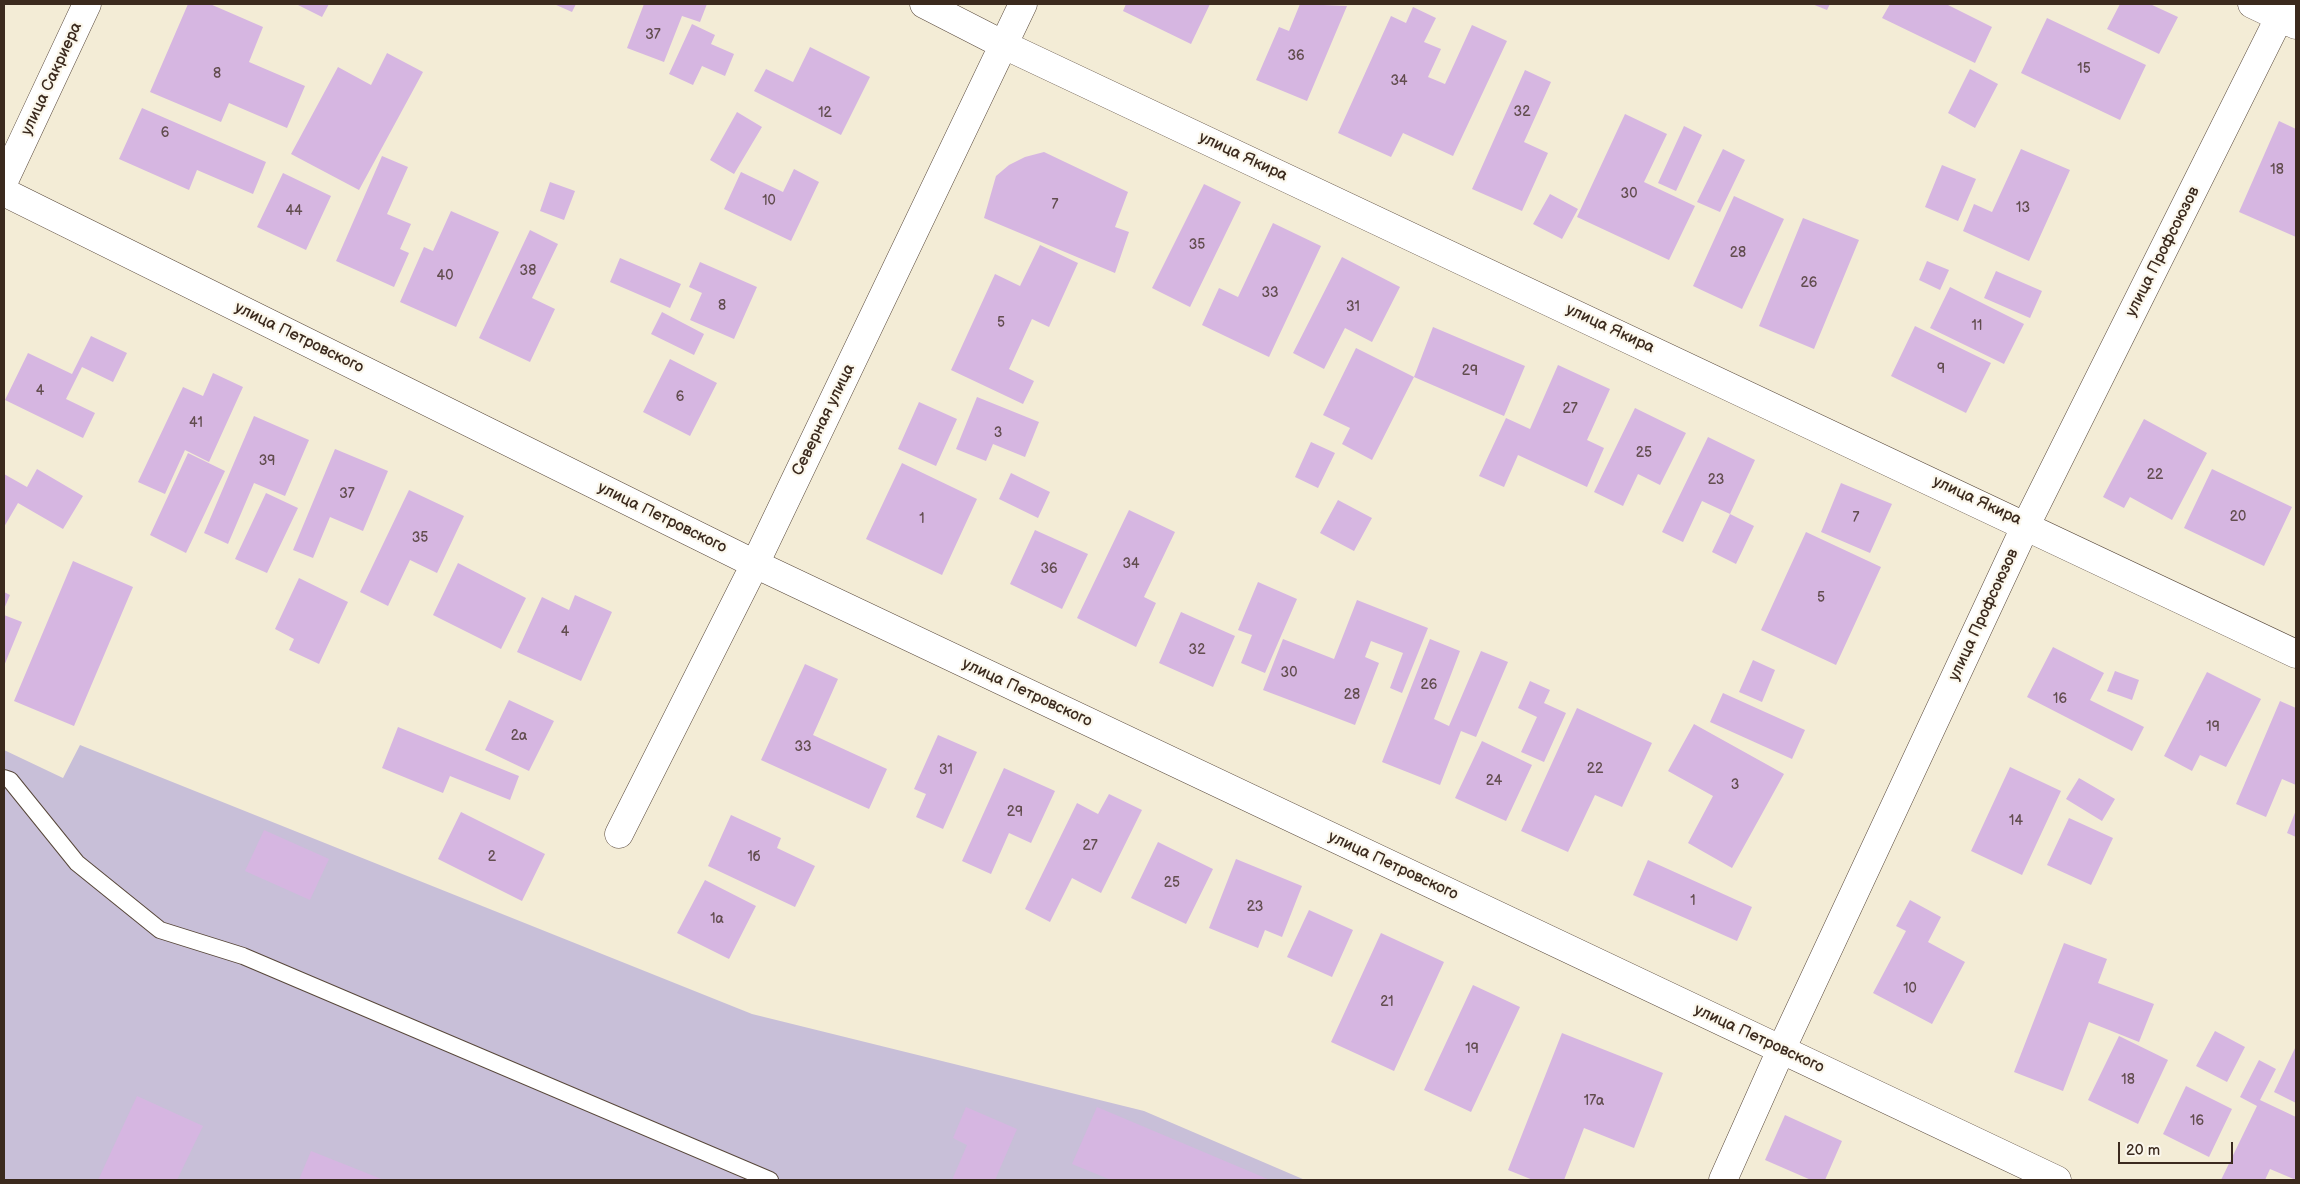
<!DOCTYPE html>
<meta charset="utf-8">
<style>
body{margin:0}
#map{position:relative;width:2300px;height:1184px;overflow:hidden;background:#f3ecd6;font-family:"Balsamiq Sans",sans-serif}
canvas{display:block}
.frame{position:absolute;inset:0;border:5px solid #3b2a1e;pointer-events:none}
.scale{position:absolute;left:2118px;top:1142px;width:115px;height:22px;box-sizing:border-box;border:2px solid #3b2a1e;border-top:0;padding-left:6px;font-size:15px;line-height:18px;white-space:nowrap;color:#3b2a1e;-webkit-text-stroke:4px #fbf7ec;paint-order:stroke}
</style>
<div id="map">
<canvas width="2300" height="1184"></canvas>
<div class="frame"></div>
<div class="scale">20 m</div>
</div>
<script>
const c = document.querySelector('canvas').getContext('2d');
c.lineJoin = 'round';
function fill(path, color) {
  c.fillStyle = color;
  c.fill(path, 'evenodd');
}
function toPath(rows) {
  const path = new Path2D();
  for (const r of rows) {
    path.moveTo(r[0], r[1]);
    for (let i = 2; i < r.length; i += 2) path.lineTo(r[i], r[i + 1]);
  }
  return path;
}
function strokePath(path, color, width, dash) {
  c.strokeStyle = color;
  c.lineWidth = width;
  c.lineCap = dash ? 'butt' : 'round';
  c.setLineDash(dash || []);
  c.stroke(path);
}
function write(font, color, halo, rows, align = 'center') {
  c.font = font + ' "Balsamiq Sans",sans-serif';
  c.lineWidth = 4.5;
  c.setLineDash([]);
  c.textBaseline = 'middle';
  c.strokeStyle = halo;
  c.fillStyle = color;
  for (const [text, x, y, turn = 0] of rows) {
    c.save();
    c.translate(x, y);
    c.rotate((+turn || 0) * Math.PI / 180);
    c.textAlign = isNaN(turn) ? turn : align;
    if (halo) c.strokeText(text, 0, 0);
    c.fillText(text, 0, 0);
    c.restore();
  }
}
fill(toPath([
 [80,745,752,1014,1144,1111,1305,1180,4,1180,4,750,63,778]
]), '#c8bfd8');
fill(toPath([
 [188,4,210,4,263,27,249,62,305,86,287,128,229,103,221,122,150,92],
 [296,4,329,4,322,17],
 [554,4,576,4,572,12],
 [644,4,707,4,700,22,682,16,664,62,627,48],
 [1126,4,1210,4,1191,44,1123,11],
 [1300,4,1347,6,1307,101,1256,80,1279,27,1289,31],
 [1812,4,1830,4,1827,10],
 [1890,4,1946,4,1992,27,1975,63,1882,18],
 [2120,4,2150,4,2178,17,2159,54,2107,29],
 [1413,7,1436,18,1424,42,1441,49,1428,77,1445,84,1472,25,1507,41,1453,156,1403,133,1391,157,1338,133,1391,16,1406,23],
 [2047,18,2146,65,2120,120,2021,73],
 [692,24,715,35,711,44,734,54,725,76,702,66,693,85,669,74],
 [810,47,870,77,841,135,754,91,766,69,793,82],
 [387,53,423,72,359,190,291,154,338,67,371,85],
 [1970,69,1998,84,1975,128,1948,113],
 [1525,70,1551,82,1524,142,1548,153,1522,211,1472,189],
 [142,108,266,162,253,194,197,170,189,190,119,159],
 [737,112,762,127,734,174,710,160],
 [1625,114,1667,134,1644,182,1695,206,1669,260,1577,217],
 [2279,121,2296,129,2296,237,2239,212],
 [1684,126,1702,135,1676,191,1658,183],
 [1723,149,1745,160,1720,212,1697,202],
 [2021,149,2070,170,2029,261,1963,231,1974,204,1992,212],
 [1044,152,1128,192,1115,227,1129,232,1115,273,984,218,996,176,1009,165,1025,157],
 [382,156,408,167,387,214,411,224,400,249,409,253,394,287,336,261],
 [1942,165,1976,179,1958,221,1925,207],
 [794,169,819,182,791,241,724,209,741,172,783,192],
 [283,173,331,196,306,250,257,227],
 [550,182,575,191,564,220,540,211],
 [1204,184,1241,202,1190,307,1152,288],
 [1550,194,1578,209,1562,239,1533,224],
 [1734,196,1784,219,1742,309,1693,286],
 [451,211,499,232,456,327,400,302,424,247,433,251],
 [1803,218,1859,240,1814,349,1759,326],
 [1273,223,1321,246,1269,357,1202,325,1219,288,1238,297],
 [530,230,558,244,532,298,555,309,530,362,479,338],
 [1040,245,1078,263,1049,327,1032,319,1009,369,1034,381,1023,404,951,370,995,274,1020,286],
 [1342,257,1400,287,1372,342,1345,328,1324,369,1293,353],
 [620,258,681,284,670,308,610,282],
 [1927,261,1949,270,1940,290,1919,280],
 [700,262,757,287,734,339,690,320,702,293,689,287],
 [1996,271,2042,291,2030,318,1984,298],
 [1950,287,2024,324,2004,364,1930,328],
 [662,312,704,334,694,355,651,334],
 [1915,326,1991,363,1966,413,1891,376],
 [1433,327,1525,366,1504,416,1414,377],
 [91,336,127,353,113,382,82,367,66,399,95,413,83,438,5,400,28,353,72,374],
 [1356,348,1414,377,1372,460,1342,444,1350,428,1323,415],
 [670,359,717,383,690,436,643,412],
 [1558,365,1610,389,1587,440,1604,448,1587,487,1518,455,1504,487,1479,476,1506,418,1530,429],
 [213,373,243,387,209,462,185,450,165,494,138,482,183,387,203,396],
 [977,397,1039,422,1025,457,993,444,986,461,956,449],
 [919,402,957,419,936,466,898,449],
 [1635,408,1686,433,1660,485,1638,474,1623,506,1594,492],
 [254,416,309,440,285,496,254,483,228,544,204,533],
 [2144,419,2207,453,2172,520,2130,497,2124,508,2103,497],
 [1708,437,1755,460,1730,514,1702,501,1683,542,1662,532],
 [1311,442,1335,453,1318,488,1295,477],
 [335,449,388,471,363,531,330,517,313,558,293,550],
 [188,453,225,471,186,553,150,535],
 [902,463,977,499,942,575,866,539],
 [37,469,83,496,63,529,18,503,4,527,4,474,27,487],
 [2212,469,2292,507,2264,566,2184,528],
 [1011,473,1050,492,1038,518,999,499],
 [1841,483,1892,504,1870,553,1821,532],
 [409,490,464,516,437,573,410,560,388,606,360,592],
 [266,493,298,508,267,573,235,559],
 [1338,500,1372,518,1354,551,1320,533],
 [1129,510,1175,532,1144,597,1156,603,1136,647,1077,618],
 [1730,514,1754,526,1736,564,1712,552],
 [1035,530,1088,554,1062,609,1010,584],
 [1806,532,1881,567,1836,665,1761,630],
 [73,561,133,587,74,726,14,701],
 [458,563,526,598,501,649,433,615],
 [299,578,348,602,319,664,289,650,294,639,275,629],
 [1258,582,1297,599,1265,673,1241,663,1252,635,1238,630],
 [4,592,10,595,4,609],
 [575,595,612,612,581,681,517,652,542,597,569,610],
 [1357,600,1428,628,1402,693,1390,688,1403,653,1371,641,1365,657,1379,663,1355,725,1263,690,1283,639,1334,659],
 [1181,612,1235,636,1213,687,1159,663],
 [4,615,22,622,4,666],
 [1430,639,1460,651,1434,719,1449,726,1481,651,1508,662,1476,737,1461,731,1440,785,1382,762],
 [2053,647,2104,673,2090,700,2144,727,2132,751,2027,697],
 [1753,660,1775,670,1762,702,1739,692],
 [805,664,838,679,813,735,887,769,869,809,761,760],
 [2115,671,2139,680,2132,700,2107,691],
 [2207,672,2261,699,2226,767,2200,755,2192,771,2164,756],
 [1530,681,1550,690,1544,703,1566,713,1544,762,1521,752,1537,717,1518,708],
 [1723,693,1805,730,1792,759,1710,722],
 [509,700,554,721,529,771,485,750],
 [2280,701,2296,708,2296,785,2282,779,2266,817,2236,804],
 [1577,708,1652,743,1622,807,1595,795,1568,852,1521,831],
 [1694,724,1784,774,1732,868,1688,843,1713,796,1668,771],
 [398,727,519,776,510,800,450,776,443,793,382,768],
 [938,735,977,752,943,829,916,817,926,794,914,789],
 [1482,741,1532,765,1506,821,1455,798],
 [2010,767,2061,791,2022,875,1971,851],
 [1004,768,1055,791,1031,843,1009,833,991,874,962,861],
 [2079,778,2115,799,2102,821,2066,799],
 [1109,794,1142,810,1101,893,1072,878,1050,922,1025,909,1077,803,1098,814],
 [2296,810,2296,837,2287,833],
 [461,812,545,854,522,901,438,859],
 [731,815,781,838,777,848,815,866,795,907,708,866],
 [2069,818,2113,838,2091,885,2047,865],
 [264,830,329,859,310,900,245,871],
 [1158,842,1213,869,1186,924,1131,898],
 [1236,859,1302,886,1282,937,1265,930,1258,948,1209,928],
 [1648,860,1752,907,1737,941,1633,895],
 [705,880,756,906,729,959,677,933],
 [1910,900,1941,917,1928,942,1965,962,1932,1024,1873,993,1906,931,1896,926],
 [1309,910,1353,930,1332,977,1287,957],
 [1381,933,1444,962,1394,1071,1331,1042],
 [2064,943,2107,959,2098,983,2154,1004,2139,1042,2089,1022,2063,1091,2014,1072],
 [1473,985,1520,1007,1471,1112,1424,1090],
 [2215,1031,2245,1047,2227,1082,2196,1066],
 [1562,1033,1663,1073,1634,1148,1584,1128,1564,1180,1533,1180,1508,1170],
 [2119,1036,2168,1060,2138,1124,2088,1100],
 [2296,1046,2296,1103,2274,1092],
 [2259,1060,2276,1069,2260,1100,2296,1117,2296,1180,2270,1169,2265,1180,2221,1180,2257,1106,2240,1097],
 [2186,1086,2232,1109,2209,1157,2163,1134],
 [137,1096,203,1126,177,1180,98,1180],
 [966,1107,1017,1129,995,1180,952,1180,967,1145,953,1138],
 [1097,1107,1270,1180,1111,1180,1072,1164],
 [1785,1115,1842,1141,1825,1180,1811,1180,1765,1160],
 [311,1151,384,1180,299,1180]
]), '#d6b6e1');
const lane = toPath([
 [4,778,10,780,77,863,160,930,243,956,770,1180]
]);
const street = toPath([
 [924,4,1004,45,2296,654],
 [2252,4,2296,25],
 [4,192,755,564,2057,1180],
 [619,834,755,564,1023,4],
 [1723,1180,1781,1050,2026,525,2286,4]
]);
const secondary = toPath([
 [4,181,87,4]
]);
strokePath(lane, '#57473a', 18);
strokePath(street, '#57473a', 29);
strokePath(secondary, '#57473a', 29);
strokePath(lane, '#fff', 16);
strokePath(street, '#fff', 28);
strokePath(secondary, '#fff', 28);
write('14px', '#624d4f', null, [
 ["37",653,35],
 ["36",1296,56],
 ["15",2084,69],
 ["8",217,74],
 ["34",1399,81],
 ["32",1522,112],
 ["12",825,113],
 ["6",165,133],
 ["18",2277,170],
 ["30",1629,194],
 ["10",769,201],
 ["7",1055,205],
 ["13",2023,208],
 ["44",294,211],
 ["35",1197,245],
 ["28",1738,253],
 ["38",528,271],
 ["40",445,276],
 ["26",1809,283],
 ["33",1270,293],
 ["8",722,306],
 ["31",1353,307],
 ["5",1001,323],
 ["11",1977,326],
 ["9",1941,369],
 ["29",1470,371],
 ["4",40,391],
 ["6",680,397],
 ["27",1570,409],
 ["41",196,423],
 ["3",998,433],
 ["25",1644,453],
 ["39",267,461],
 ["22",2155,475],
 ["23",1716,480],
 ["37",347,494],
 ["20",2238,517],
 ["7",1856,518],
 ["1",922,519],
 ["35",420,538],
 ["34",1131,564],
 ["36",1049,569],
 ["5",1821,598],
 ["4",565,632],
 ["32",1197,650],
 ["30",1289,673],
 ["26",1429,685],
 ["28",1352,695],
 ["16",2060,699],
 ["19",2213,727],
 ["2а",519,736],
 ["33",803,747],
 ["22",1595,769],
 ["31",946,770],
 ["24",1494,781],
 ["3",1735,785],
 ["29",1015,812],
 ["14",2016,821],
 ["27",1090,846],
 ["2",492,857],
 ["1б",754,857],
 ["25",1172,883],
 ["1",1693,901],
 ["23",1255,907],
 ["1а",717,919],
 ["10",1910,989],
 ["21",1387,1002],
 ["19",1472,1049],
 ["18",2128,1080],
 ["17а",1594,1101],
 ["16",2197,1121]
]);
write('16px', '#3b2a1e', '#fbf7ec', [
 ["улица Сакриера",52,79,-65],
 ["улица Якира",1243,157,25],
 ["улица Профсоюзов",2163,252,-63],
 ["улица Якира",1610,329,25],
 ["улица Петровского",299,338,26],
 ["Северная улица",824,420,-64],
 ["улица Якира",1977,501,25],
 ["улица Петровского",662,518,26],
 ["улица Профсоюзов",1984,615,-65],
 ["улица Петровского",1027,693,25],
 ["улица Петровского",1393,866,25],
 ["улица Петровского",1759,1039,25]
]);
</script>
